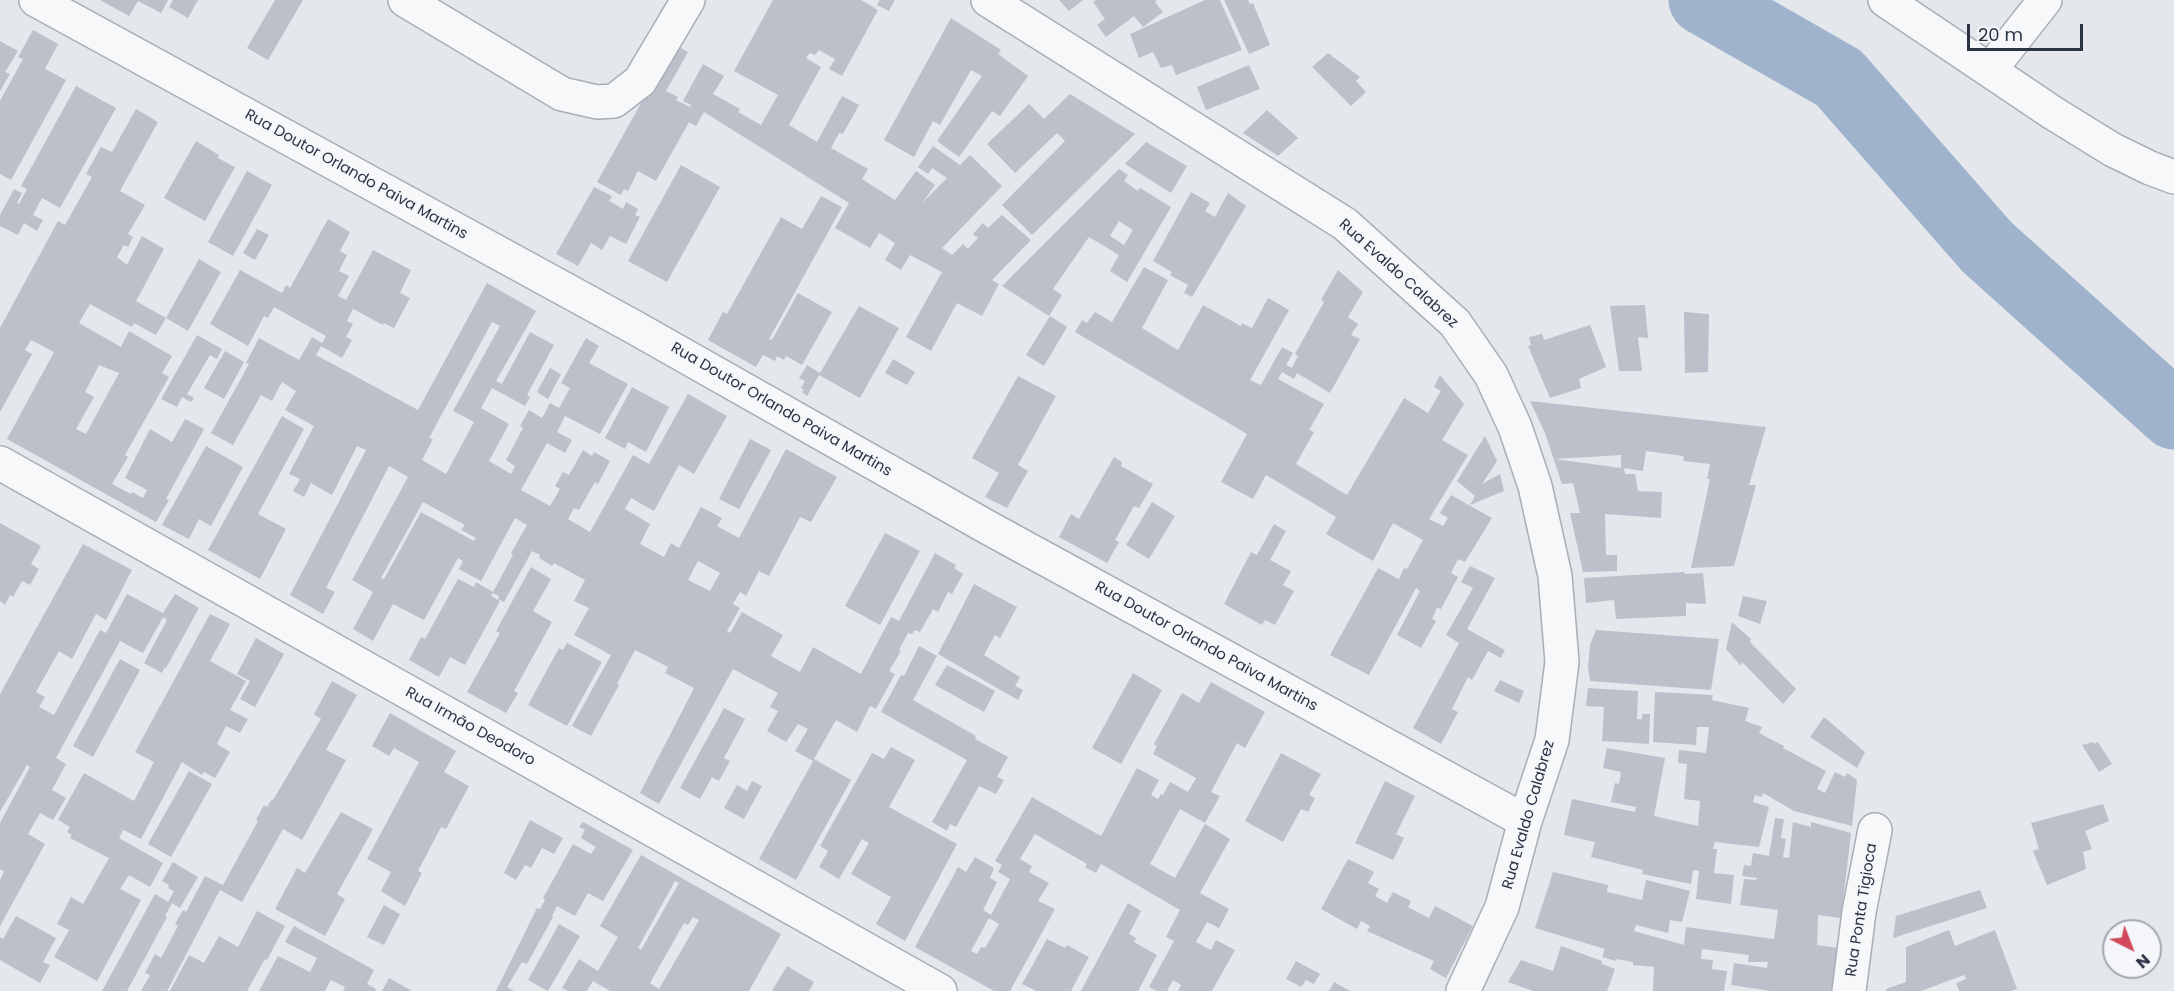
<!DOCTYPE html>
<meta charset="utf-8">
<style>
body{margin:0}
#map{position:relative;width:2174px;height:991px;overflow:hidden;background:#e4e7ec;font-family:Poppins,sans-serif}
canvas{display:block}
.north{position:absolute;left:2102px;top:919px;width:60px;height:60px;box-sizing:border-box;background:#f4f6f9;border:2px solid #a4a8b1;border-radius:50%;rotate:138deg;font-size:16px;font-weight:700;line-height:24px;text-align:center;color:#2b3445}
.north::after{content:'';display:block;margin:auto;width:21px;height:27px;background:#d1495b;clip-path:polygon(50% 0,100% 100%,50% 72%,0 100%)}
.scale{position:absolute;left:1967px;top:24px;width:116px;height:27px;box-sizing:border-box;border:3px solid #2b3445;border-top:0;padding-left:8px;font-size:18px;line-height:21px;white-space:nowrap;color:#2b3445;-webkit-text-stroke:4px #f4f6f9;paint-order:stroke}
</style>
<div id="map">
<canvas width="2174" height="991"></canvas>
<div class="north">N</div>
<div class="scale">20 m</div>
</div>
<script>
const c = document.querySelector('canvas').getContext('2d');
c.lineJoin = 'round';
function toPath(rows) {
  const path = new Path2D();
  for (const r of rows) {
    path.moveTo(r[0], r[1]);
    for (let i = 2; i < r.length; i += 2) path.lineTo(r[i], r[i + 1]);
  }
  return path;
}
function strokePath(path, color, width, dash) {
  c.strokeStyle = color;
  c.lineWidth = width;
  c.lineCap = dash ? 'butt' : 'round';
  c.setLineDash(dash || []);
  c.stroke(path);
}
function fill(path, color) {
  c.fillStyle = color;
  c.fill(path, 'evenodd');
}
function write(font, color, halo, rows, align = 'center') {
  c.font = font + ' Poppins,sans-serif';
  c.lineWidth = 4.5;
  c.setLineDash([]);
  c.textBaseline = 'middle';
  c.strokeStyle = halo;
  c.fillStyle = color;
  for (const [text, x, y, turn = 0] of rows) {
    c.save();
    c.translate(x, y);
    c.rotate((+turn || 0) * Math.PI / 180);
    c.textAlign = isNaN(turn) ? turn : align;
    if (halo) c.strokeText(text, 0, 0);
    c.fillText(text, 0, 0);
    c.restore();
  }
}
strokePath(toPath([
 [1703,0,1839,78,1987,247,2174,415]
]), '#9fb4cc', 69);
fill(toPath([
 [100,0,168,0,161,13,138,1,129,16],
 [173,0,198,0,188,18,169,7],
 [275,0,303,0,268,60,247,48],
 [773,0,861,0,878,10,842,76,829,69,835,59,819,50,815,55,810,53,806,58,821,67,789,125,817,142,842,96,859,105,843,134,839,133,831,148,868,169,862,179,895,200,916,171,935,185,922,203,947,178,932,168,928,174,918,167,933,146,960,165,970,155,1002,186,942,248,952,255,963,244,968,249,978,238,973,234,983,223,988,228,1002,215,1031,240,992,280,999,284,982,316,957,303,931,351,906,337,942,272,910,255,901,270,885,260,895,243,879,233,870,248,835,228,849,203,704,112,696,126,689,122,656,181,638,171,628,191,624,189,621,195,597,182,674,44,688,52,666,91,678,97,676,100,690,107,691,105,683,101,703,64,724,76,713,94,740,109,738,112,761,125,778,95,734,71],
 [880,0,895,0,889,11,877,5],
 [1059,0,1083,0,1069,11],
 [1096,0,1157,0,1155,2,1163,12,1143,27,1134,16,1106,37,1097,25,1105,19,1093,2],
 [1205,0,1220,0,1242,50,1176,75,1172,65,1161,68,1153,52,1139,58,1130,34],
 [1224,0,1248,0,1250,4,1253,3,1270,45,1249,54],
 [951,18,1001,50,998,54,1028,76,1000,116,992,111,959,157,937,141,982,76,971,70,940,125,933,121,914,157,884,140],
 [33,30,58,44,45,69,66,80,11,180,0,174,0,101,23,59,18,57],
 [0,41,18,51,5,72,10,74,0,91],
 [1328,53,1360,77,1356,81,1366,92,1351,106,1312,67],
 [1249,65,1260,89,1206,110,1197,87],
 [76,86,116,108,60,208,42,198,33,215,43,220,37,231,24,223,18,235,0,226,0,215,14,189,22,193,17,203,19,204,27,189,21,186],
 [1070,94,1135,134,1032,235,1002,205,1065,141,1057,133,1015,173,987,144,1029,104,1044,119],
 [136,109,158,122,120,191,145,205,128,234,133,237,128,247,124,245,117,257,127,265,142,236,164,249,136,301,166,318,156,335,134,323,132,327,90,304,79,323,121,347,129,331,172,356,162,373,169,377,125,455,128,457,112,484,131,494,132,492,143,498,147,490,125,478,150,429,172,442,185,419,204,429,166,499,169,500,156,522,7,439,54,352,31,340,25,350,32,354,0,412,0,328,58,221,65,225,92,177,86,174,101,147,112,152],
 [99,365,119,373,86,434,76,429,94,397,85,392],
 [1267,110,1298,138,1278,156,1243,133],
 [196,141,219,155,218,158,235,167,205,221,164,198],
 [1146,142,1187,166,1171,193,1125,164],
 [681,165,720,187,667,282,628,261],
 [1119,169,1128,175,1124,181,1138,191,1140,188,1171,207,1127,282,1110,271,1119,255,1089,237,1053,289,1062,295,1049,316,1002,286],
 [1119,221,1133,230,1124,245,1110,236],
 [247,171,272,185,233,256,208,242],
 [594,187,612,196,609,201,623,209,626,202,638,209,635,215,640,217,626,244,610,236,602,250,591,243,578,266,556,254],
 [1191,192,1210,203,1205,211,1215,217,1228,193,1246,206,1192,297,1184,293,1188,285,1170,275,1172,272,1153,261],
 [821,196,842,207,769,339,772,340,798,293,832,312,802,365,786,356,784,360,777,356,775,361,763,355,756,367,708,340,723,312,727,314,781,217,802,229],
 [328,219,350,232,340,251,347,255,339,271,349,276,338,296,346,300,373,250,411,270,400,293,410,298,394,328,384,323,383,325,353,309,347,321,353,324,346,337,352,340,342,358,321,346,316,355,418,410,487,283,536,311,496,381,502,384,530,332,554,345,527,395,530,397,525,406,492,388,481,408,509,424,489,461,511,474,515,466,506,460,523,428,520,426,529,410,542,418,550,403,559,408,570,388,561,383,586,338,599,346,589,363,628,384,600,434,565,416,557,432,572,440,565,453,547,443,521,490,550,506,560,489,555,486,563,472,569,475,583,450,592,456,594,452,610,461,598,484,595,482,579,510,574,508,568,519,590,532,633,455,649,464,688,394,727,416,694,474,679,465,654,511,631,498,625,509,650,524,640,544,664,557,671,543,679,548,701,507,722,518,717,526,739,538,786,449,837,477,811,522,800,517,769,576,759,571,746,596,740,592,733,604,740,608,727,631,730,633,742,612,783,635,771,656,800,672,813,647,861,674,891,617,899,621,935,553,956,565,954,568,963,574,952,594,948,592,938,612,933,609,920,632,915,630,912,634,908,633,899,650,901,651,889,671,895,674,876,709,870,706,857,732,836,720,814,759,851,780,796,880,759,859,813,761,795,751,808,729,798,724,786,742,767,731,778,711,770,707,778,693,733,669,659,804,640,793,694,688,665,673,668,667,635,650,617,684,619,685,591,736,572,726,611,655,574,635,589,608,574,601,585,580,554,563,552,566,539,558,540,555,532,551,504,602,498,599,499,596,493,593,491,596,500,601,465,665,450,657,439,677,409,660,421,637,425,639,458,579,474,587,476,582,493,592,513,555,511,553,527,525,515,518,481,581,459,569,463,561,458,558,424,620,393,604,373,641,353,629,373,592,352,580,408,477,389,466,326,588,335,592,323,614,290,595,366,450,357,446,332,495,311,483,304,497,293,491,300,479,289,474,314,426,285,410,296,391,282,382,272,401,261,395,233,445,211,433,249,364,246,363,259,338,299,360,312,337,322,343,326,336,274,307,268,318,264,316,248,346,210,324,240,270,282,293,286,285,290,288],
 [492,322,500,326,453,411,474,422,446,474,422,460,433,439,429,438],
 [423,502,465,525,461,530,476,538,474,541,421,512,384,579,381,578],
 [698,561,720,573,710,591,688,580],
 [257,229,269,235,255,260,243,253],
 [199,259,221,272,188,331,166,318],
 [1144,267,1168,280,1142,328,1178,350,1203,305,1241,326,1242,323,1252,328,1268,298,1289,310,1250,380,1261,385,1282,347,1293,353,1286,365,1292,368,1298,356,1295,354,1324,302,1321,300,1338,270,1363,292,1348,317,1358,324,1351,335,1360,339,1330,393,1297,373,1294,379,1282,372,1278,379,1324,404,1309,430,1314,432,1296,464,1347,495,1404,398,1428,413,1441,391,1434,387,1440,375,1464,404,1442,440,1468,455,1429,519,1443,526,1448,518,1440,513,1451,495,1492,518,1465,562,1458,559,1451,573,1458,577,1441,609,1437,608,1432,619,1436,621,1421,648,1397,635,1420,591,1416,588,1369,675,1330,655,1378,568,1399,579,1404,568,1407,569,1423,540,1393,523,1373,561,1326,534,1336,517,1266,475,1253,499,1221,482,1247,434,1075,332,1082,320,1087,323,1095,312,1112,322],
 [1645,305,1648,338,1638,337,1642,371,1619,371,1610,306],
 [859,306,899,328,860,398,819,375,807,396,802,392,804,390,801,388,805,381,799,378,807,365,820,373],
 [1684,312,1709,314,1708,372,1685,373],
 [1050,316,1067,327,1044,366,1026,355],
 [1590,325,1606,367,1579,379,1581,388,1550,398,1528,346,1531,345,1529,337,1542,334,1544,340],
 [197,335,222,349,217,359,210,355,187,394,194,398,191,402,182,397,177,407,161,399],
 [225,351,244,362,224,399,204,388],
 [893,359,915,372,907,385,885,373],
 [550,368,561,374,548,399,537,392],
 [1018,376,1056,396,1018,465,1028,471,1007,508,985,497,999,473,972,458],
 [632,387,669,407,646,452,628,442,625,449,605,438],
 [1530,401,1766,427,1749,485,1756,485,1734,566,1691,568,1710,479,1707,479,1710,464,1684,461,1683,456,1646,451,1643,471,1624,468,1625,474,1635,474,1638,491,1662,492,1661,518,1605,514,1606,555,1617,555,1617,571,1583,572,1570,513,1580,513,1573,483,1562,484,1545,433],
 [1621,455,1621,468,1555,459],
 [282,416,304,429,258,514,286,529,260,579,208,550],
 [1485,436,1497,461,1482,484,1500,474,1504,491,1470,505,1475,496,1457,481],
 [750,439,771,450,739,509,719,499],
 [206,446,243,467,211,526,199,519,189,539,162,525],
 [1114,457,1122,462,1121,466,1153,484,1139,508,1134,506,1115,540,1119,542,1107,563,1059,537,1071,514,1079,519],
 [1152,502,1175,516,1149,559,1126,545],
 [0,523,41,546,31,564,39,569,30,585,22,581,13,597,10,595,5,605,0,601],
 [1274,524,1286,531,1270,560,1291,571,1283,585,1294,591,1275,625,1265,620,1262,625,1224,604,1251,552,1257,555],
 [885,533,920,551,880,625,845,606],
 [83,544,132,570,106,620,96,614,72,659,59,651,36,692,45,697,39,707,54,715,100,630,106,633,127,594,163,613,175,594,199,608,166,668,165,667,162,673,144,663,167,620,163,617,143,653,120,641,56,758,66,764,52,790,66,798,53,820,40,813,28,834,45,844,0,926,0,880,4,872,0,869,0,823,30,767,27,765,0,812,0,694],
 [1470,566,1495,578,1467,629,1505,650,1501,658,1488,651,1472,680,1468,677,1452,709,1458,712,1441,744,1413,728,1459,643,1446,635,1473,588,1461,582],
 [531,567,551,579,533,611,552,622,514,691,518,693,506,713,467,692,500,633,496,631],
 [1684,572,1685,574,1703,573,1706,604,1686,603,1686,616,1616,619,1614,600,1586,603,1584,578],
 [974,584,1017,607,1000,638,995,635,984,655,1020,677,1015,686,1023,690,1018,700,938,654],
 [1743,596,1767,601,1760,624,1738,616],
 [210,614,230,624,210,661,246,681,230,710,248,719,240,733,226,726,217,744,230,752,215,778,204,772,202,775,182,762,141,839,116,826,123,830,119,838,163,863,150,887,129,875,120,889,141,900,97,981,54,957,69,930,57,924,71,897,83,904,109,858,70,838,72,835,67,832,70,827,58,820,84,773,134,801,154,762,135,752],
 [1732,622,1751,639,1750,642,1796,689,1783,704,1742,662,1741,666,1726,649],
 [1596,630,1719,639,1711,690,1590,681,1588,667,1590,645],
 [256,638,284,654,255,707,240,699,250,681,237,674],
 [567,643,602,662,567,726,528,705,559,648,563,650],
 [919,646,937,656,913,700,976,736,975,739,1008,757,997,777,1004,780,996,794,979,786,956,827,950,824,947,831,932,822,967,760,881,712,901,675,904,676],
 [120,659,140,670,93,757,73,746],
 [947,665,995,691,984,712,935,685],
 [1133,673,1162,690,1121,764,1092,748],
 [1500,680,1524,691,1519,703,1494,691],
 [332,681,357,695,326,750,346,760,302,840,283,829,242,902,220,890,167,991,141,991,150,975,145,973,155,954,161,958,178,926,175,924,183,910,186,912,205,876,223,885,258,821,256,820,264,805,267,807,272,799,273,800,321,719,314,714],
 [1211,682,1265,712,1245,748,1237,743,1211,792,1220,796,1205,823,1180,809,1150,864,1175,878,1205,824,1230,839,1200,893,1229,909,1219,928,1207,922,1196,942,1211,950,1216,940,1235,950,1212,991,1178,991,1181,985,1173,980,1167,991,1157,991,1149,987,1174,941,1166,937,1180,910,1101,864,1096,873,1085,867,1087,864,1035,834,1020,859,1032,866,1029,872,1049,883,1038,901,1055,909,1010,991,994,991,915,947,958,867,966,872,975,857,994,868,990,878,997,882,983,910,991,915,1010,879,998,872,1002,865,995,861,1032,797,1101,836,1137,768,1159,780,1151,795,1158,799,1161,794,1163,795,1170,782,1188,792,1196,778,1153,754,1157,746,1154,744,1182,693,1199,703],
 [989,918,999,924,985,948,981,947,977,954,971,951],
 [1588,688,1638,691,1637,719,1642,719,1642,714,1650,714,1649,744,1602,741,1604,707,1586,706],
 [1655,692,1713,695,1712,700,1749,708,1745,721,1762,727,1759,733,1784,746,1783,748,1826,771,1817,789,1825,793,1835,772,1845,777,1847,773,1857,780,1852,826,1794,811,1763,793,1762,797,1755,795,1753,802,1769,807,1759,847,1715,842,1713,849,1717,849,1714,873,1734,875,1731,904,1696,899,1699,871,1693,870,1691,884,1642,874,1643,870,1591,857,1595,842,1564,835,1572,799,1635,812,1636,807,1611,802,1615,783,1619,784,1621,772,1603,768,1607,748,1665,758,1654,816,1698,826,1700,801,1684,799,1687,764,1678,763,1679,750,1706,753,1709,727,1697,727,1696,745,1653,742],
 [724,708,745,719,724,758,730,761,719,781,712,777,700,799,680,788],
 [390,713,456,751,444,772,469,786,446,829,441,827,418,871,422,873,405,906,381,891,391,872,367,859,419,762,394,748,389,756,372,746],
 [1824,717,1865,752,1857,768,1810,737],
 [2093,742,2094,744,2098,742,2112,764,2099,772,2082,745],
 [891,747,915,760,889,807,957,844,905,941,876,924,891,897,851,874,869,843,862,839,839,879,819,867,828,851,820,846,872,753,884,759],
 [1281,753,1321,774,1309,795,1315,798,1308,812,1301,809,1283,842,1245,821],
 [189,771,212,784,171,857,148,844],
 [752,781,762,786,744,819,724,808,737,785,747,791],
 [1385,781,1415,796,1396,834,1404,838,1393,860,1355,843],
 [2103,804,2109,821,2085,831,2092,849,2083,852,2086,869,2047,885,2033,851,2039,849,2031,823],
 [341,812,373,829,337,894,345,899,325,936,275,909,297,868,305,873],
 [1775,818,1784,819,1781,838,1786,839,1783,857,1789,858,1793,822,1811,827,1811,822,1851,833,1841,918,1818,915,1817,945,1838,948,1834,991,1771,991,1731,985,1734,963,1767,968,1768,962,1748,962,1749,955,1702,949,1701,959,1713,960,1712,969,1727,971,1724,991,1653,991,1654,967,1633,965,1633,962,1617,959,1616,961,1602,957,1605,949,1535,928,1553,872,1608,885,1607,892,1642,900,1646,880,1690,891,1682,922,1670,920,1668,933,1636,925,1634,931,1684,945,1686,927,1774,939,1778,910,1740,905,1744,879,1756,880,1757,878,1742,876,1744,865,1751,866,1753,853,1769,856],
 [530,820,563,838,554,854,542,848,531,868,525,865,516,880,504,873],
 [583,822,633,850,603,901,588,893,575,916,557,906,552,916,553,917,527,964,522,962,507,987,514,991,496,991,537,908,540,909,545,900,543,898,573,844,591,854,596,847,581,838,585,830,579,827],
 [641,855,781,934,749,991,610,991,593,981,587,991,568,991,562,988,579,959,598,971,618,937,600,926],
 [675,881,679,883,641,950,638,948],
 [693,917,699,920,659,989,650,983,684,923,688,925],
 [1348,859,1374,872,1368,883,1379,889,1375,896,1387,903,1393,892,1411,901,1408,907,1429,918,1435,906,1473,926,1446,978,1430,969,1434,961,1367,931,1370,926,1361,921,1357,929,1321,909],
 [173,862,198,877,180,908,172,903,165,916,167,917,127,991,102,991,155,894,168,902,174,891,168,888,169,885,162,881],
 [1980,890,1987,908,1893,938,1896,916],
 [1128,903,1141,911,1129,934,1136,938,1134,942,1157,955,1138,991,1081,991],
 [384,905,400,914,384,945,367,937],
 [257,911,285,926,267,960,265,959,247,991,170,991,189,955,204,963,219,936,238,947],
 [16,916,56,938,43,962,50,965,40,983,0,960,0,937,3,939],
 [559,924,580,936,548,991,528,980],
 [294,926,374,970,367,984,376,989,375,991,343,991,345,987,331,980,325,991,259,991,278,956,310,972,317,958,285,942],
 [1949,930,1955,946,1995,930,2017,989,2011,991,1959,991,1956,983,1966,979,1964,975,1921,991,1886,991,1886,989,1906,982,1906,947],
 [1047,939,1065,948,1067,945,1089,957,1071,991,1036,991,1022,984],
 [1561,946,1602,961,1602,964,1615,969,1607,991,1533,991,1508,982,1521,960,1553,971],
 [1296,961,1320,974,1314,984,1306,980,1301,987,1286,979],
 [787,966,814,982,809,991,772,991],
 [389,978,412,991,382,991],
 [1334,982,1350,991,1329,991]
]), '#bbc0ca');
const minor = toPath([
 [36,0,632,326,987,527,1525,821],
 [405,0,562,94,597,102,614,101,640,81,688,0],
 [988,0,1345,224,1455,323,1491,375,1515,427,1535,486,1555,576,1562,662,1552,740,1525,821,1502,907,1463,991],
 [1885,0,2053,113,2113,150,2150,168,2174,177],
 [1990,70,2045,0],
 [0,463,940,991],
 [1849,991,1859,912,1875,830]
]);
strokePath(minor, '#a9aeb7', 36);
strokePath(minor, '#f7f8fa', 33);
write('15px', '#2b3445', '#f4f6f9', [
 ["Rua Doutor Orlando Paiva Martins",356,175,29],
 ["Rua Evaldo Calabrez",1398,274,42],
 ["Rua Doutor Orlando Paiva Martins",781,410,30],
 ["Rua Doutor Orlando Paiva Martins",1206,647,29],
 ["Rua Irmão Deodoro",470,727,29],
 ["Rua Evaldo Calabrez",1529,815,-74],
 ["Rua Ponta Tigioca",1862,910,-81]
]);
</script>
